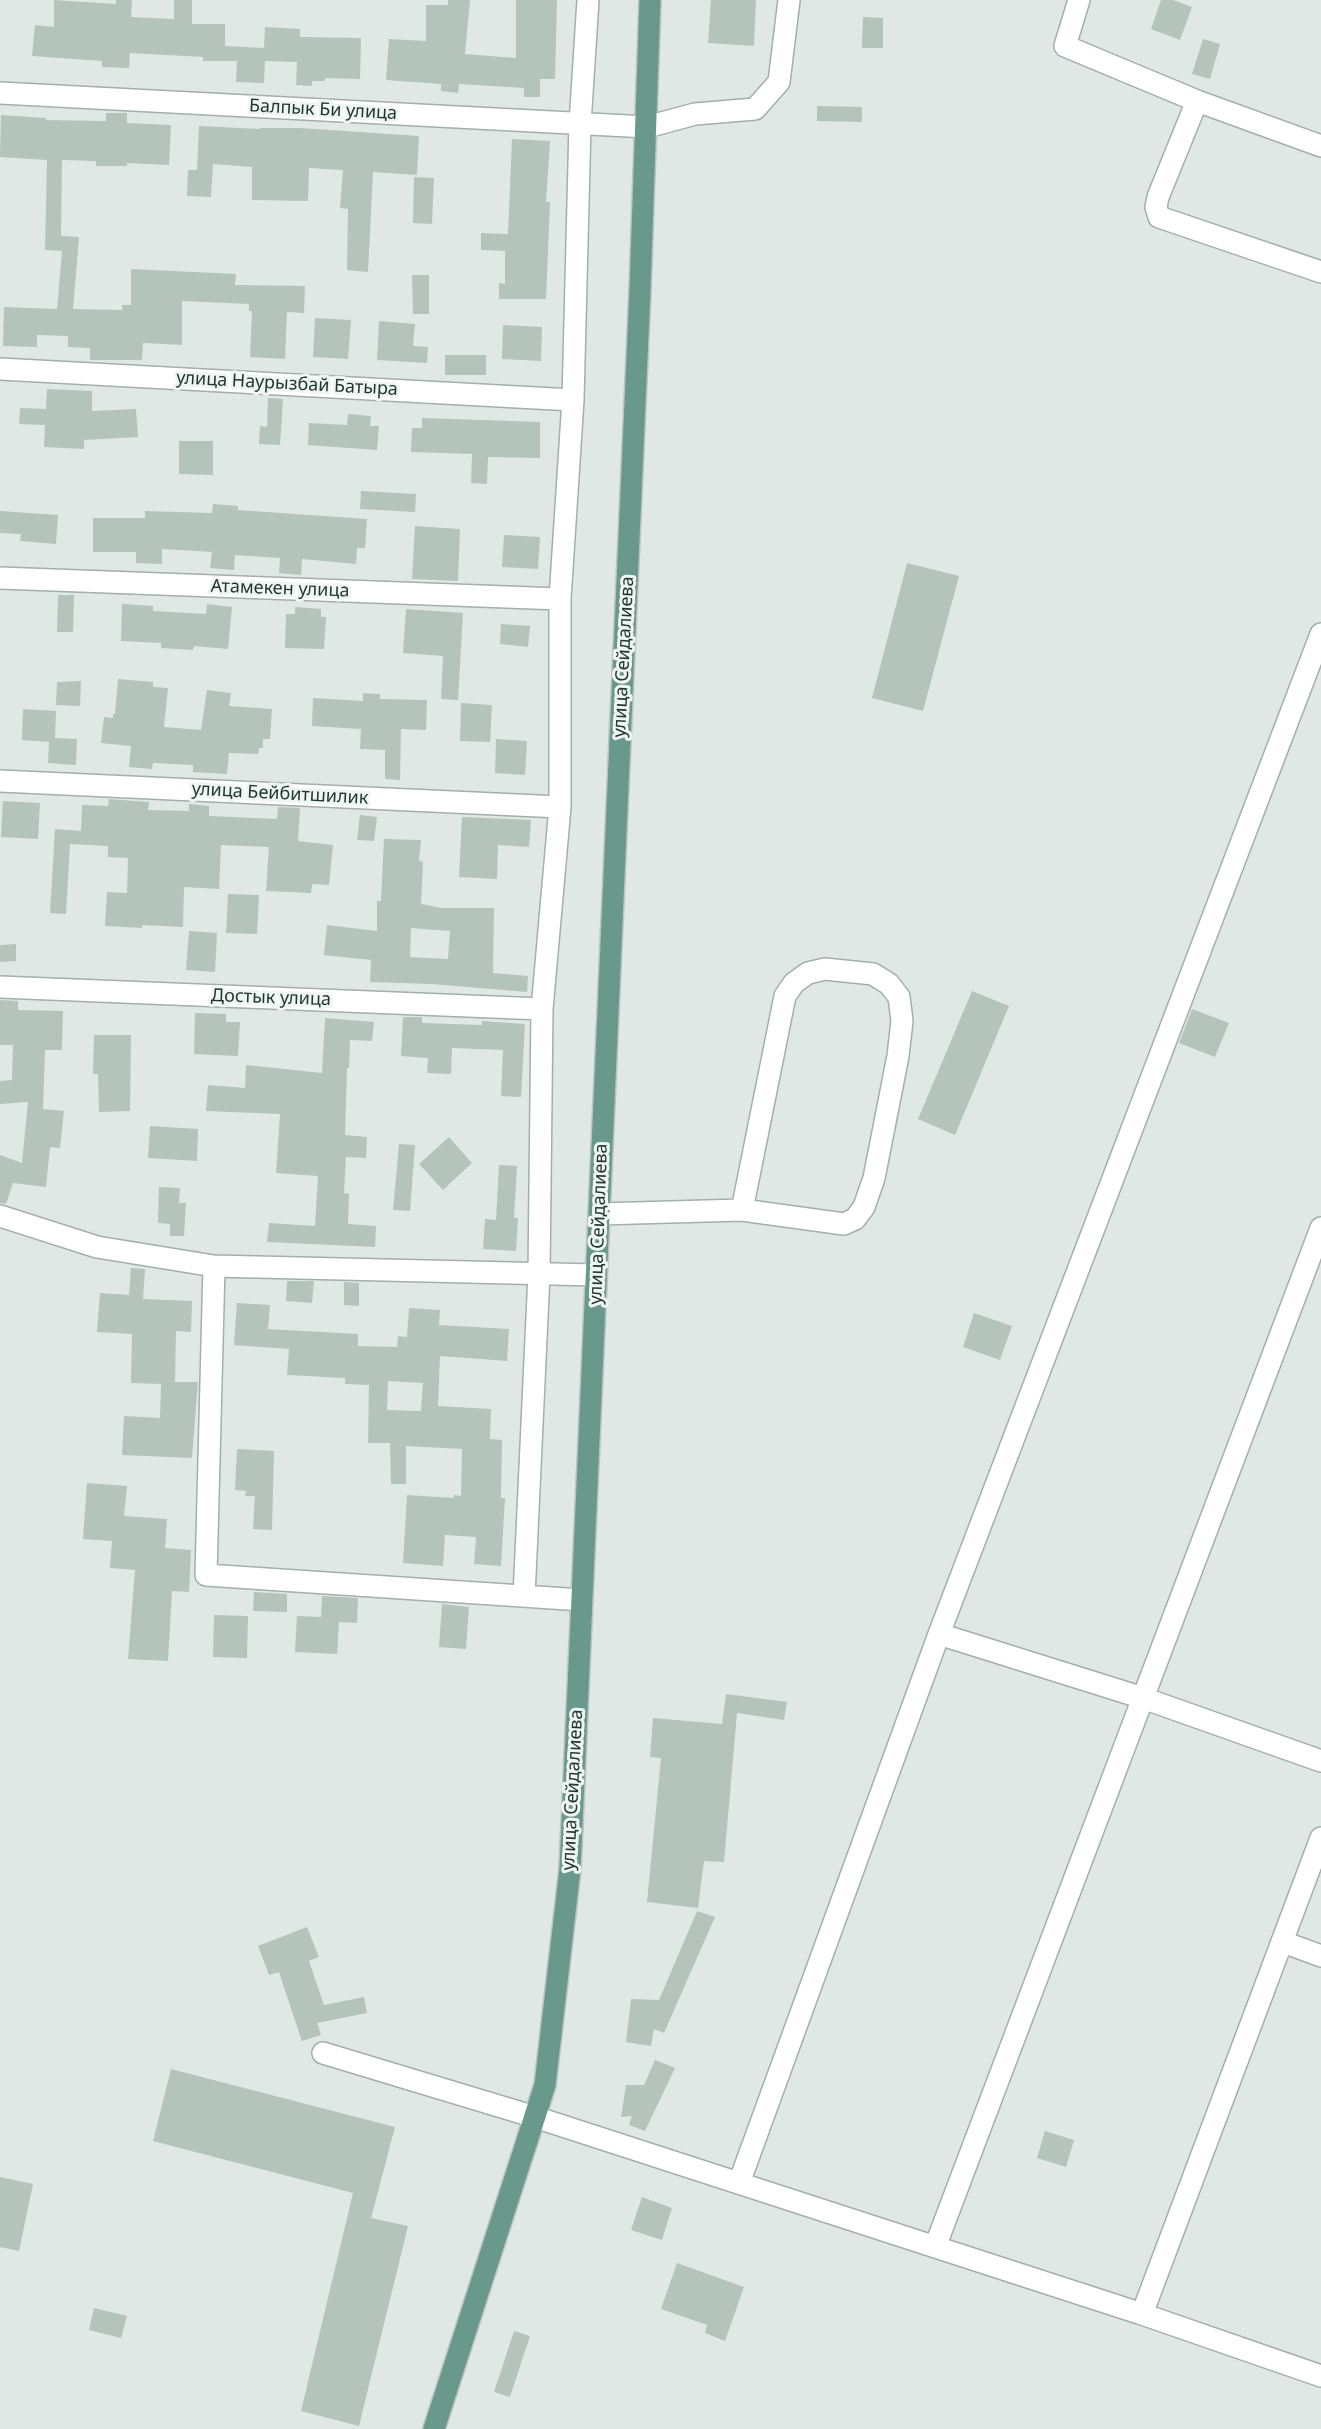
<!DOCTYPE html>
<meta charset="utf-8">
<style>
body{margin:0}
canvas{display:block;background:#dfe8e4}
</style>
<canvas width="1321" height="2429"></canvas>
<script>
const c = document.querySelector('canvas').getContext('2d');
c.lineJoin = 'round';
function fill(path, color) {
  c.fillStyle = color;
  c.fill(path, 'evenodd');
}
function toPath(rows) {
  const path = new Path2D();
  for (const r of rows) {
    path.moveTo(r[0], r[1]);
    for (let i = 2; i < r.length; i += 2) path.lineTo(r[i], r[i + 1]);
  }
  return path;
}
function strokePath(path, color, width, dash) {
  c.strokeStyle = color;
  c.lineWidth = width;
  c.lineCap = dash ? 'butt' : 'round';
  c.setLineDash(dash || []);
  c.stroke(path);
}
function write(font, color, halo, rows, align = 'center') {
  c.font = font + ' "Noto Sans",sans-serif';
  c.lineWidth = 6;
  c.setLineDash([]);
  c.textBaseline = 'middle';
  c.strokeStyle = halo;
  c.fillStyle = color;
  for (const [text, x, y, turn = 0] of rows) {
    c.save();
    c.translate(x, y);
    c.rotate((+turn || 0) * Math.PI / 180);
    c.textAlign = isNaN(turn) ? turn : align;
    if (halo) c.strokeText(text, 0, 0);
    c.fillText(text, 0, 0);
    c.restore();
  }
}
fill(toPath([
 [54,0,116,4,116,0,132,0,131,17,174,19,174,0,192,0,192,24,225,24,225,46,264,48,265,27,300,29,300,37,361,38,360,79,325,78,325,81,312,81,312,86,296,85,297,62,265,61,264,83,236,82,237,61,203,61,203,57,130,53,129,68,102,67,102,61,32,56,35,25,54,27],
 [448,0,470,0,465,54,516,58,516,0,557,0,555,79,540,79,540,97,524,97,524,88,459,84,458,93,441,91,441,84,386,80,389,39,426,41,426,5,448,5],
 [711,0,756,0,754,46,708,43],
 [1161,0,1173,0,1192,7,1180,40,1151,29],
 [863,17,883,18,883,48,862,48],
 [1203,39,1220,44,1210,79,1192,74],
 [817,106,862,107,862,122,817,121],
 [106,113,127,113,127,123,171,125,169,165,127,163,127,166,96,166,96,161,62,160,61,236,79,237,73,309,122,310,122,305,131,305,131,269,236,274,235,285,305,286,304,313,287,312,285,359,250,357,252,311,249,311,249,304,182,301,182,345,143,343,142,360,90,360,90,348,68,347,68,336,37,335,37,347,3,346,4,307,57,309,62,251,45,250,47,160,0,157,1,115,46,118,46,120,106,121],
 [199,126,260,129,260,128,300,128,419,136,417,175,373,172,368,272,347,270,348,209,340,208,343,170,309,168,308,201,252,200,252,167,213,164,211,197,187,196,188,170,197,170],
 [512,139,550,141,546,202,550,202,546,299,499,299,499,283,505,284,505,251,481,250,481,233,508,234],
 [414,177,434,178,432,224,413,223],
 [412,275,429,275,429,314,413,314],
 [315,318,351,320,348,359,313,357],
 [379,321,415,324,413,346,428,347,427,363,377,360],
 [503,325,542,327,541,361,502,359],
 [445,355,486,355,486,375,445,375],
 [47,389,92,391,92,411,136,409,138,437,84,440,84,449,44,447,45,425,19,424,20,408,46,409],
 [268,398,283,399,280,445,259,444,260,426,267,427],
 [348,414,371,416,370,426,379,426,377,450,308,445,309,423,347,425],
 [422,418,540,422,540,458,488,457,487,484,471,483,472,454,411,452,412,428,422,428],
 [179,441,213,441,213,475,179,474],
 [361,491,416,494,415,512,360,509],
 [213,504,238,506,238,510,367,519,365,548,357,548,356,564,302,559,301,575,279,573,280,558,235,555,234,570,210,568,212,552,162,549,162,564,136,563,136,552,93,552,93,518,145,518,145,511,212,513],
 [0,511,58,515,56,544,20,541,21,534,0,533],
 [415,526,460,529,458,581,412,579],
 [504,535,540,537,538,569,502,567],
 [907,563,959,576,923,711,872,698],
 [58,595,74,595,73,632,57,632],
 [122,604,153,606,153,611,206,614,207,604,232,607,228,649,194,646,193,650,161,648,161,643,121,641],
 [295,607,321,609,321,617,326,617,324,649,285,648,286,614,295,614],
 [406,609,463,613,458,700,441,699,443,656,403,653],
 [501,624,530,626,528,647,500,644],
 [118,679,153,682,153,687,168,688,164,727,201,730,207,690,231,693,229,706,272,709,270,739,263,739,263,748,259,748,258,754,229,753,227,774,193,772,193,765,153,763,152,769,129,767,131,746,101,743,104,717,113,718,113,714,115,714],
 [81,681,80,706,56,705,57,682],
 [363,693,380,694,380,699,427,700,426,730,401,729,400,780,385,779,385,750,360,749,361,729,312,726,313,698,363,701],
 [461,703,492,705,490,742,460,741],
 [23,709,56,711,55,738,77,739,76,765,48,763,49,742,22,740],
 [496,739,527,741,525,775,495,773],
 [109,799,149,802,148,810,189,811,189,804,209,806,209,816,277,819,278,807,300,808,298,841,333,845,329,885,312,884,311,893,266,891,269,847,221,845,219,889,184,887,183,927,142,925,142,928,105,926,107,892,127,893,128,858,108,857,108,846,70,844,66,914,50,913,55,829,81,831,82,805,108,806],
 [3,801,40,803,38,839,1,837],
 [360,815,377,817,374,841,357,840],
 [462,817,531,820,529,847,498,845,497,879,459,877],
 [384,839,421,840,419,861,423,862,421,904,442,908,494,908,493,973,528,976,527,992,432,984,370,982,371,960,324,955,327,925,377,931,377,901,381,901],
 [411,928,450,931,448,959,410,957],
 [228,894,259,895,257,934,226,933],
 [189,931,217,933,215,972,186,970],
 [16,944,16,961,0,962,0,945],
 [972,991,1009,1006,955,1135,918,1119],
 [0,1000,18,1001,18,1010,63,1011,62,1050,45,1050,43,1109,64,1111,60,1148,50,1147,46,1187,13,1183,6,1204,0,1203,0,1155,22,1163,28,1102,0,1104,0,1081,12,1080,13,1045,0,1045],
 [1192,1009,1229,1023,1215,1057,1179,1043],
 [195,1013,226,1014,226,1022,240,1022,238,1056,194,1054],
 [403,1017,422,1017,422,1023,482,1025,482,1021,525,1024,521,1097,501,1096,503,1050,452,1048,451,1074,427,1073,428,1058,401,1056],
 [325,1018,374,1022,372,1041,350,1040,349,1068,347,1068,345,1135,367,1137,366,1158,346,1157,344,1193,349,1194,348,1224,376,1226,375,1247,267,1242,269,1223,315,1226,318,1176,276,1173,280,1114,206,1111,208,1085,245,1088,246,1065,322,1073],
 [94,1035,131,1035,130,1111,99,1112,98,1074,93,1074],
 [150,1126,198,1129,197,1161,148,1158],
 [449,1137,472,1163,443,1190,419,1164],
 [399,1144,415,1145,410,1211,393,1210],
 [499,1165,517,1166,514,1218,518,1218,516,1251,483,1249,485,1219,496,1220],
 [159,1187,180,1188,179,1203,186,1203,184,1236,170,1236,170,1224,158,1223],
 [131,1268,145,1269,143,1299,192,1301,191,1332,176,1331,175,1382,198,1382,192,1458,122,1455,124,1416,160,1418,161,1384,131,1383,132,1334,97,1332,100,1293,129,1295],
 [287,1281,314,1281,312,1303,286,1301],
 [344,1282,359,1283,359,1306,344,1305],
 [237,1303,270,1305,268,1329,358,1334,358,1346,397,1347,398,1336,407,1337,409,1308,440,1310,439,1325,509,1329,507,1361,440,1356,438,1406,491,1409,490,1439,502,1440,501,1498,505,1498,501,1566,474,1564,476,1537,445,1535,443,1566,403,1563,407,1495,454,1498,454,1495,461,1496,462,1449,406,1446,406,1484,391,1484,390,1443,368,1443,369,1385,345,1384,345,1378,287,1375,289,1349,234,1345],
 [388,1381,423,1383,421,1411,387,1410],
 [974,1313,1012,1326,1000,1360,963,1347],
 [237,1449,274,1451,272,1530,253,1529,255,1496,245,1496,246,1491,235,1490],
 [87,1483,127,1486,124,1516,167,1519,165,1548,191,1550,189,1592,172,1591,168,1661,128,1659,135,1570,110,1568,112,1541,83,1539],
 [254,1592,287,1594,287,1612,253,1611],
 [322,1596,358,1598,357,1623,339,1622,337,1654,295,1652,297,1616,321,1617],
 [442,1604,469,1607,466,1649,439,1647],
 [214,1615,248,1616,247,1658,213,1657],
 [726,1694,787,1702,784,1720,737,1713,724,1862,704,1861,698,1908,647,1902,661,1758,650,1757,653,1718,722,1724],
 [697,1911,715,1917,664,2033,654,2029,651,2046,626,2042,631,1999,659,2000],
 [307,1927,319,1957,309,1961,324,2005,364,1997,367,2013,317,2023,321,2035,302,2041,279,1972,269,1975,258,1946],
 [655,2060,675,2068,645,2131,629,2125,632,2116,621,2117,626,2085,644,2085],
 [171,2069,395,2127,371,2218,408,2226,359,2426,301,2411,353,2193,153,2141],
 [1045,2131,1074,2140,1066,2167,1037,2158],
 [0,2177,33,2184,19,2251,0,2247],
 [642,2197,672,2208,662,2240,631,2230],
 [677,2263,744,2287,725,2341,705,2333,707,2325,661,2309],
 [94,2308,127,2316,121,2338,89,2330],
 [514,2331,530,2336,510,2397,494,2392]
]), '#b5c3bd');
const minor = toPath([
 [1079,0,1065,46,1197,101,1321,146],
 [0,93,647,127,695,114,755,109,779,82,789,0],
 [1197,101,1158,197,1156,207,1159,217,1321,272],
 [0,369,573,400],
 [0,578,560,599],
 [0,781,560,807],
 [0,987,542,1009],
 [599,1214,742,1210,844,1224,855,1219,864,1207,874,1178,898,1056,902,1021,899,997,889,984,873,974,825,969,808,973,794,983,785,996,742,1210],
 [0,1216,97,1247,214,1266,596,1275],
 [214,1266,206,1575,582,1600],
 [524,1596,539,1274,542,1009,560,807,560,599,573,400,580,124,588,0],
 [939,1634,1143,1698,1321,1761],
 [1283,1942,1321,1956],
 [323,2053,535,2117,1142,2314,1321,1838],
 [739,2183,939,1634,1321,634],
 [935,2247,1321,1228],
 [1142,2314,1321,2376]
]);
const major = toPath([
 [434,2429,545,2085,570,1869,640,290,650,0]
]);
strokePath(minor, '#a3afab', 24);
strokePath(major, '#bdc3c1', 24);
strokePath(minor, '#fff', 21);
strokePath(major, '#69998c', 21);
write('18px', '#223631', '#eff6f2', [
 ["Балпык Би улица",323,110,3],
 ["улица Наурызбай Батыра",287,384,3],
 ["Атамекен улица",280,589,2],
 ["улица Сейдалиева",624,657,-87],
 ["улица Бейбитшилик",280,794,3],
 ["Достык улица",271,998,2],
 ["улица Сейдалиева",599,1224,-88],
 ["улица Сейдалиева",573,1790,-87]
]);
</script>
